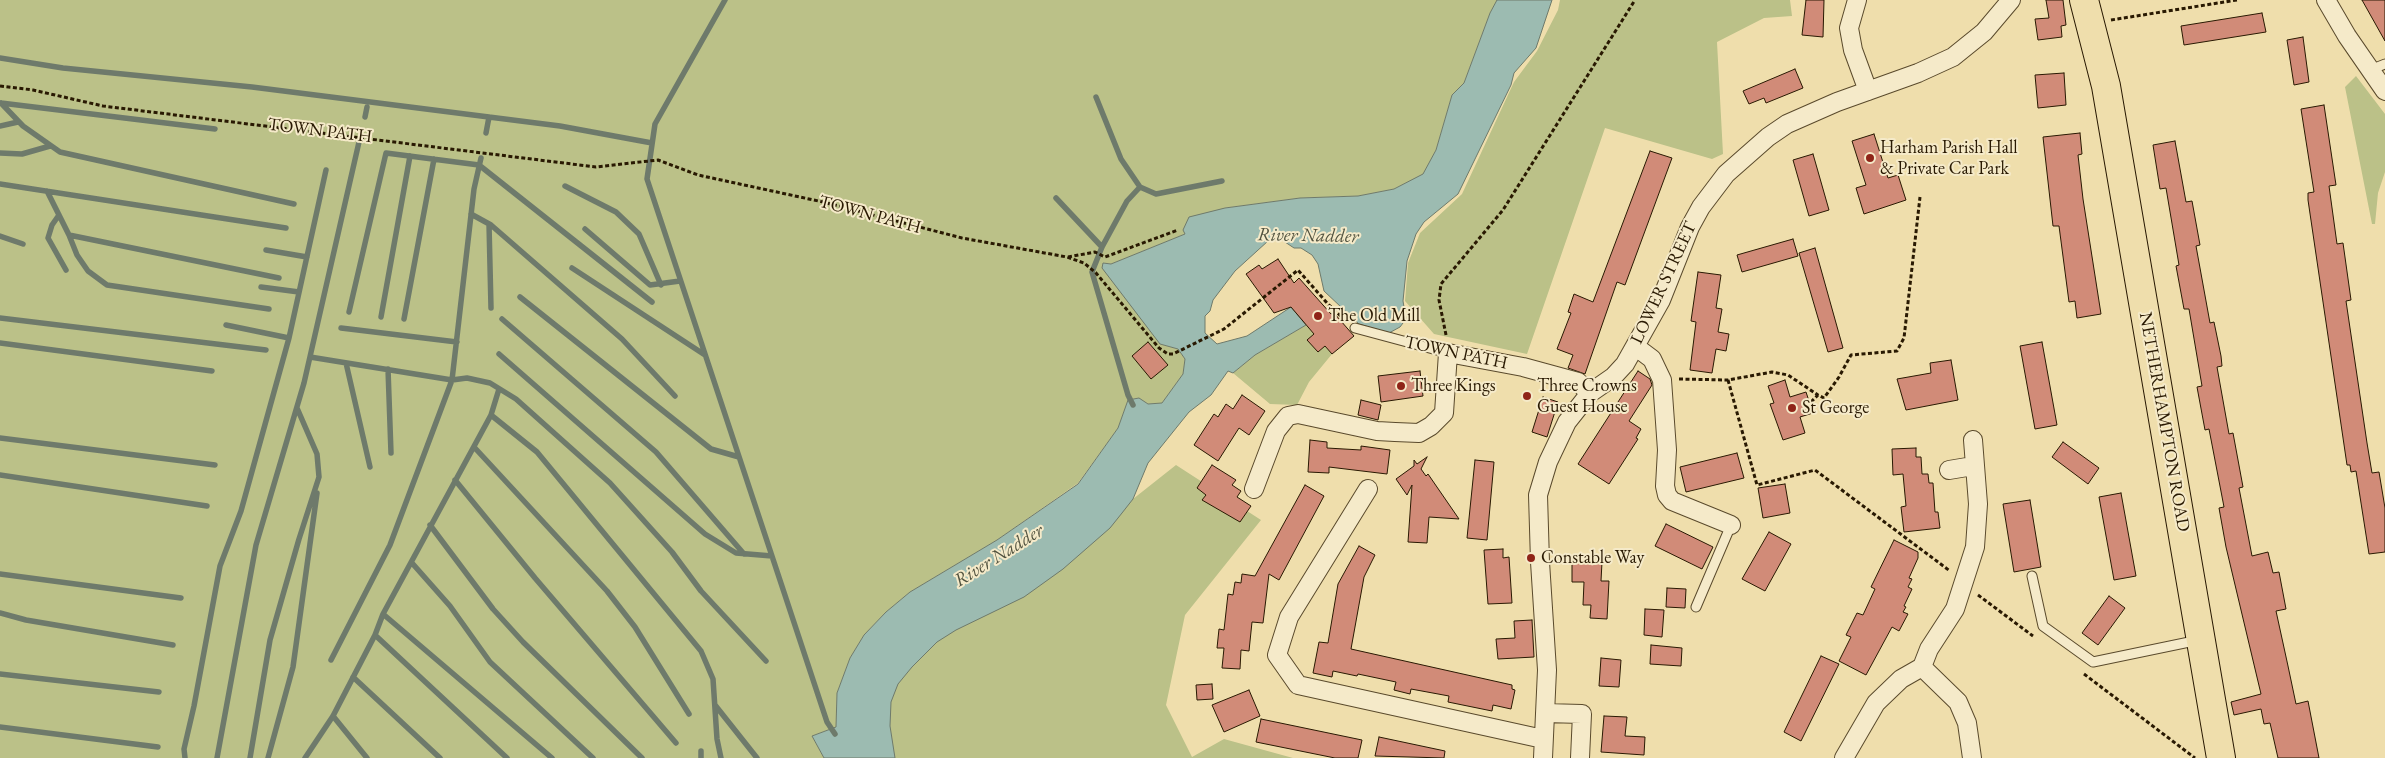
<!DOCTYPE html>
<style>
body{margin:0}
canvas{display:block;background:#efdeac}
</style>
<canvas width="2385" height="758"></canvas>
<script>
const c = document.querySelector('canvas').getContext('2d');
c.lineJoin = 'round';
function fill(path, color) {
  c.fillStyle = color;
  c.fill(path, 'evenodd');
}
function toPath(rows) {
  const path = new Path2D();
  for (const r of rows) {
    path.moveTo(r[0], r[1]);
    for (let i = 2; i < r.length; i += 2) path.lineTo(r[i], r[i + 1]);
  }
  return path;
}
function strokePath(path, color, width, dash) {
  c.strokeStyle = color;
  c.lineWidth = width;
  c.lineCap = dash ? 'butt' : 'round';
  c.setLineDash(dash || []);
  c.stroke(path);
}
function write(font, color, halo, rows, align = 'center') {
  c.font = font + ' "EB Garamond",serif';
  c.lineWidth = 4;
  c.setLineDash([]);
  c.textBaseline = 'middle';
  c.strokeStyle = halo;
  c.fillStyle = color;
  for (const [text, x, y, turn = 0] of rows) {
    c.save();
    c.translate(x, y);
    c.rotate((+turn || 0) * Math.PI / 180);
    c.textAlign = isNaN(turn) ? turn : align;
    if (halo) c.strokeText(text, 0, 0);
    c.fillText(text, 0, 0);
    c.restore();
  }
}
fill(toPath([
 [0,0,1497,0,1490,13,1464,83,1452,95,1436,150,1424,174,1394,189,1358,196,1300,198,1225,208,1185,234,1111,264,1103,263,1160,344,1178,349,1185,359,1183,374,1162,403,1148,404,1138,398,1128,400,1118,428,1078,483,997,540,910,592,886,612,864,635,850,658,837,693,836,727,812,736,824,758,0,758],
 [1560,0,1790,0,1792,16,1764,18,1717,42,1723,154,1712,159,1605,128,1527,354,1434,334,1405,301,1408,263,1420,233,1462,194,1514,82,1537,51,1558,10],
 [2356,76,2385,114,2385,172,2378,193,2375,224,2372,224,2345,87],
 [1306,325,1314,334,1308,340,1318,352,1325,346,1332,354,1309,382,1297,405,1270,404,1233,373,1255,355],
 [1176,465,1261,520,1185,615,1166,705,1192,757,1224,739,1293,758,880,758,891,673,1133,499]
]), '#bbc188');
const water = toPath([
 [1497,0,1552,0,1536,48,1514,73,1511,85,1458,194,1424,222,1416,234,1407,261,1403,301,1406,319,1400,327,1389,333,1359,324,1324,291,1318,264,1312,255,1301,248,1294,248,1282,240,1268,241,1235,271,1213,300,1210,311,1205,316,1205,333,1217,344,1247,336,1291,307,1306,325,1255,355,1233,373,1228,371,1211,395,1189,412,1148,463,1133,499,1122,513,1110,528,1063,569,1024,597,956,630,937,642,912,667,898,684,891,702,890,726,895,758,824,758,812,736,836,727,837,693,850,658,864,635,886,612,910,592,997,540,1078,484,1118,428,1128,400,1139,398,1148,404,1162,403,1183,374,1185,359,1178,349,1160,344,1102,268,1103,263,1111,264,1185,234,1183,230,1189,217,1225,208,1300,198,1358,196,1394,189,1423,174,1436,150,1452,95,1464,83,1490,13,1497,0]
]);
fill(water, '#9cbbb1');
strokePath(water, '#6e7a6b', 1);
strokePath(toPath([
 [725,0,655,124,647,179,827,722,835,734],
 [0,58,63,68,252,87,560,126,652,143],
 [1096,97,1121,159,1140,187,1156,194,1222,181],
 [1,103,23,126,60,152,294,204],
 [1,103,215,129],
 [365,117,367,107],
 [0,126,18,122],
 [486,133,489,117],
 [0,153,22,154,50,146],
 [481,158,474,189,452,380,467,378,490,383,516,399,610,483,672,552,701,591,766,661],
 [0,184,286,228],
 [565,186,616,212,639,234,661,285],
 [47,191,69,235,77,255,88,271,107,285,269,309],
 [1056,198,1102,247],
 [471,214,491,225,622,339,675,396],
 [59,215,52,225,48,238,66,270],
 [489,224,491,308],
 [585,229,650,285,680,281],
 [69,235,279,278],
 [0,236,23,244],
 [266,250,307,257],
 [572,268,705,355],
 [261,287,299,292],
 [520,297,711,449,739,457],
 [349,312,386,153,479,165,652,302],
 [381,317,410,156],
 [0,318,266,350],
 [404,319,434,159],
 [502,319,656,452,744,554],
 [226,325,289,338],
 [341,328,457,342],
 [0,343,212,371],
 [499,354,705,534,736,553,772,556],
 [310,357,452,380,390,545,331,660],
 [346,363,370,467],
 [388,369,391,453],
 [1133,405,1128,395,1092,272,1102,247,1127,201,1140,187],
 [491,415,537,452,701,651,713,679,717,739,721,758],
 [0,438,215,465],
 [474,447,607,591,635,627,689,714],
 [0,475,207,506],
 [455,480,535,578,676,743],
 [430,525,493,609,523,642,642,758],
 [412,563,450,606,490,662,593,758],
 [0,574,181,598],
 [0,613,26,620,173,645],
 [383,614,552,758],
 [375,635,507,758],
 [0,674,159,692],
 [353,677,440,758],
 [715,705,757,758],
 [333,716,367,758],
 [0,727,158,747],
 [701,751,701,758],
 [185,758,184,749,194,706,220,566,241,511,289,338,326,170],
 [217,758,256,545,304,383,359,142],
 [250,758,270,640,299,539,319,477,317,454,297,408],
 [268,758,293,667,317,493],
 [305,758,333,716,375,635,383,614,491,415,499,389]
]), '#6e7a6b', 5.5);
const building = toPath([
 [1806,0,1824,0,1823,37,1802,35,1806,0],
 [2046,0,2063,0,2066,25,2061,26,2062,37,2038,40,2035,19,2049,18,2046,0],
 [2362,0,2385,0,2385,41,2362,0],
 [2262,13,2266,32,2184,45,2181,26,2262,13],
 [2303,37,2309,82,2294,85,2287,40,2303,37],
 [1795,69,1803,88,1766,103,1764,98,1749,104,1743,91,1795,69],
 [2064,73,2066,105,2038,108,2035,75,2064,73],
 [2324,105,2336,185,2329,186,2337,244,2343,243,2351,300,2346,301,2367,443,2372,473,2379,472,2385,508,2385,552,2369,554,2356,471,2351,472,2350,465,2347,465,2308,200,2308,193,2314,192,2301,109,2324,105],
 [2080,133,2082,154,2078,155,2083,199,2101,314,2077,318,2075,301,2069,302,2059,226,2053,226,2043,137,2080,133],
 [1874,134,1888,178,1898,175,1906,200,1864,214,1856,188,1866,185,1852,141,1874,134],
 [2175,141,2186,202,2192,201,2200,245,2196,246,2210,323,2214,322,2221,356,2222,366,2217,367,2229,434,2233,433,2243,487,2239,488,2252,556,2268,552,2273,573,2279,572,2286,609,2276,611,2288,666,2296,704,2308,701,2319,758,2278,758,2270,723,2264,724,2261,709,2234,715,2231,702,2261,694,2226,547,2219,508,2224,507,2209,429,2205,430,2197,387,2202,386,2189,309,2184,309,2176,266,2179,265,2166,188,2160,189,2153,145,2175,141],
 [1650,151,1672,158,1625,285,1617,282,1585,374,1568,368,1573,355,1557,349,1571,313,1568,312,1574,294,1593,302,1650,151],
 [1813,154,1829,210,1809,216,1793,160,1813,154],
 [1793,239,1798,256,1742,272,1737,255,1793,239],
 [1815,248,1843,348,1828,352,1799,253,1815,248],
 [1278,259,1294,283,1299,278,1331,314,1334,313,1354,336,1332,354,1325,346,1318,352,1307,340,1314,334,1291,307,1274,313,1246,274,1259,265,1262,269,1278,259],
 [1698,272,1721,275,1716,308,1722,309,1718,332,1729,334,1726,351,1716,349,1712,373,1690,370,1696,322,1691,321,1698,272],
 [1148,342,1168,365,1151,379,1132,356,1148,342],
 [2042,342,2057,425,2035,429,2020,346,2042,342],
 [1951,360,1958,400,1906,410,1897,379,1931,373,1930,363,1951,360],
 [1420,371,1423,396,1381,402,1378,376,1420,371],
 [1638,371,1650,379,1652,385,1629,421,1641,429,1636,438,1638,439,1609,484,1578,464,1638,371],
 [1785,380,1790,397,1806,392,1813,413,1800,417,1805,433,1783,440,1770,404,1774,403,1768,386,1785,380],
 [1242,395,1265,411,1249,435,1239,428,1218,461,1194,445,1214,414,1218,417,1226,404,1233,409,1242,395],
 [1543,397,1558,402,1547,437,1532,432,1543,397],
 [1361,400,1381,405,1378,420,1358,415,1361,400],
 [1310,440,1327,442,1327,448,1361,450,1361,446,1390,450,1387,474,1329,467,1329,473,1308,472,1310,440],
 [2063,442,2099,468,2088,484,2052,457,2063,442],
 [1916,448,1916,457,1921,457,1922,474,1928,474,1929,483,1933,483,1935,512,1938,512,1940,528,1904,532,1901,507,1906,506,1903,474,1893,475,1892,449,1916,448],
 [1737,453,1744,478,1686,492,1680,467,1737,453],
 [1427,457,1421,469,1426,476,1428,474,1459,519,1429,517,1427,543,1408,542,1412,485,1407,495,1396,479,1414,466,1414,460,1417,464,1427,457],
 [1475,460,1494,462,1487,540,1467,538,1475,460],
 [1212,465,1236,480,1232,485,1241,491,1237,497,1251,506,1240,522,1202,500,1206,495,1197,488,1212,465],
 [1785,484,1790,513,1763,518,1758,488,1785,484],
 [1305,485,1324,496,1279,580,1269,574,1263,623,1252,622,1249,651,1241,650,1240,669,1222,668,1224,648,1217,648,1219,629,1224,630,1228,594,1233,595,1235,582,1241,583,1242,574,1255,576,1305,485],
 [2121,493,2136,576,2114,580,2099,497,2121,493],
 [2030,500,2041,567,2014,572,2003,504,2030,500],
 [1666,524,1713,547,1702,569,1655,546,1666,524],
 [1769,532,1791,544,1765,591,1742,579,1769,532],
 [1894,540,1918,552,1918,558,1909,578,1912,579,1908,587,1912,589,1904,606,1906,607,1903,612,1908,614,1899,631,1892,627,1866,675,1839,661,1851,637,1846,635,1857,613,1863,615,1875,589,1871,587,1894,540],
 [1359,546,1375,555,1364,577,1351,649,1512,685,1512,689,1515,690,1511,709,1493,705,1492,711,1448,702,1449,696,1411,689,1410,694,1394,690,1396,682,1358,674,1357,676,1333,671,1332,677,1313,673,1319,642,1328,643,1338,584,1359,546],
 [1503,549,1503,558,1509,557,1512,603,1488,604,1484,550,1503,549],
 [1572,560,1602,562,1601,581,1609,581,1607,619,1590,618,1591,605,1583,605,1584,582,1572,582,1572,560],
 [1667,588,1686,589,1685,608,1666,607,1667,588],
 [2109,596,2125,608,2098,645,2082,633,2109,596],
 [1645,609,1664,610,1662,637,1644,635,1645,609],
 [1532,620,1534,657,1498,659,1496,639,1515,638,1514,621,1532,620],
 [1651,645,1682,648,1681,666,1650,664,1651,645],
 [1821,656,1839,664,1801,741,1784,732,1821,656],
 [1601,658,1621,660,1619,687,1599,686,1601,658],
 [1212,684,1213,699,1197,700,1196,685,1212,684],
 [1249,690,1260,716,1224,732,1212,705,1249,690],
 [1604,716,1627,717,1625,736,1645,737,1644,755,1601,752,1604,716],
 [1261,719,1362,740,1358,758,1335,758,1256,742,1261,719],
 [1379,737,1445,751,1444,758,1375,756,1379,737]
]);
fill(building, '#d18b78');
strokePath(building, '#291902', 1);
const lane = toPath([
 [2370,70,2385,64],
 [1355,328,1448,353],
 [2032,576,2043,626,2093,662,2199,640],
 [1696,607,1731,525]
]);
const street = toPath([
 [1857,0,1849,28,1853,50,1868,91],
 [2326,0,2347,36,2385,91],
 [1636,347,1652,359,1662,380,1667,450,1665,486,1667,495,1672,501,1731,525],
 [1949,470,1973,466],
 [1254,489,1276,431,1288,416,1298,414,1377,431,1395,432,1419,433,1431,426,1444,413,1448,353,1523,367,1578,382,1590,393],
 [1368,489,1289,617,1277,655,1298,685,1543,739],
 [1922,667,1958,702,1967,723,1972,758],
 [1545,713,1582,714,1580,758],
 [1543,758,1547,670,1540,562,1538,495,1548,462,1567,422,1590,393,1613,377,1625,364,1661,300,1690,227,1701,207,1726,174,1768,137,1787,124,1837,102,1918,73,1953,57,1984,32,2011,0],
 [1844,758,1876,703,1901,679,1922,667,1929,649,1955,609,1975,547,1978,504,1973,440]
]);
const primary = toPath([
 [2084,0,2106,86,2221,758]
]);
strokePath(lane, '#5a4a2c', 11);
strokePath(street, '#5a4a2c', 20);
strokePath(primary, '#291902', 30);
strokePath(toPath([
 [2111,20,2237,0],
 [0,86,33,90,103,106,596,167,658,160,698,175,823,202,962,238,1067,257,1084,263,1096,273,1159,348,1168,354,1173,354,1224,329,1298,270,1328,304,1346,321],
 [1068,257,1095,252,1105,257,1178,230],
 [1446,335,1439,300,1441,284,1503,210,1635,0],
 [1679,379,1728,380,1772,372,1788,375,1818,395],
 [1728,380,1757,485,1815,470,1950,571],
 [1811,402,1818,395,1824,398,1839,377,1851,355,1897,351,1904,338,1920,197],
 [1978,595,2033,636],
 [2084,674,2195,758]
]), '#291902', 3, [4, 2.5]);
strokePath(lane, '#f5eac9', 9);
strokePath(street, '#f5eac9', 18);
strokePath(primary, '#efdeac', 28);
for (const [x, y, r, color] of [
 [1870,158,5,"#8f2418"],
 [1318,316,5,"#8f2418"],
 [1401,386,5,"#8f2418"],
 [1527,396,5,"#8f2418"],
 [1792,408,5,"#8f2418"],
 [1531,558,5,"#8f2418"]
]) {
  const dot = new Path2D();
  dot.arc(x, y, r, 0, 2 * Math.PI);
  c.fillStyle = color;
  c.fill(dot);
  strokePath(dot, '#f5eac9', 2);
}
write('18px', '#291902', '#f5eac9', [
 ["TOWN PATH",320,131,7],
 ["TOWN PATH",870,215,15],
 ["LOWER STREET",1664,283,-65],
 ["TOWN PATH",1456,353,12],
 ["NETHERHAMPTON ROAD",2164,422,80]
]);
write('18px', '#291902', '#f5eac9', [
 ["Harham Parish Hall",1880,148],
 ["& Private Car Park",1880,169],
 ["The Old Mill",1328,316],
 ["Three Kings",1411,386],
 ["Three Crowns",1537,386],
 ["Guest House",1537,407],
 ["St George",1802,408],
 ["Constable Way",1541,558]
], 'left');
write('italic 19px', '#51523f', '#f5eac9', [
 ["River Nadder",1308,236,1],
 ["River Nadder",999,556,-32]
]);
</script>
